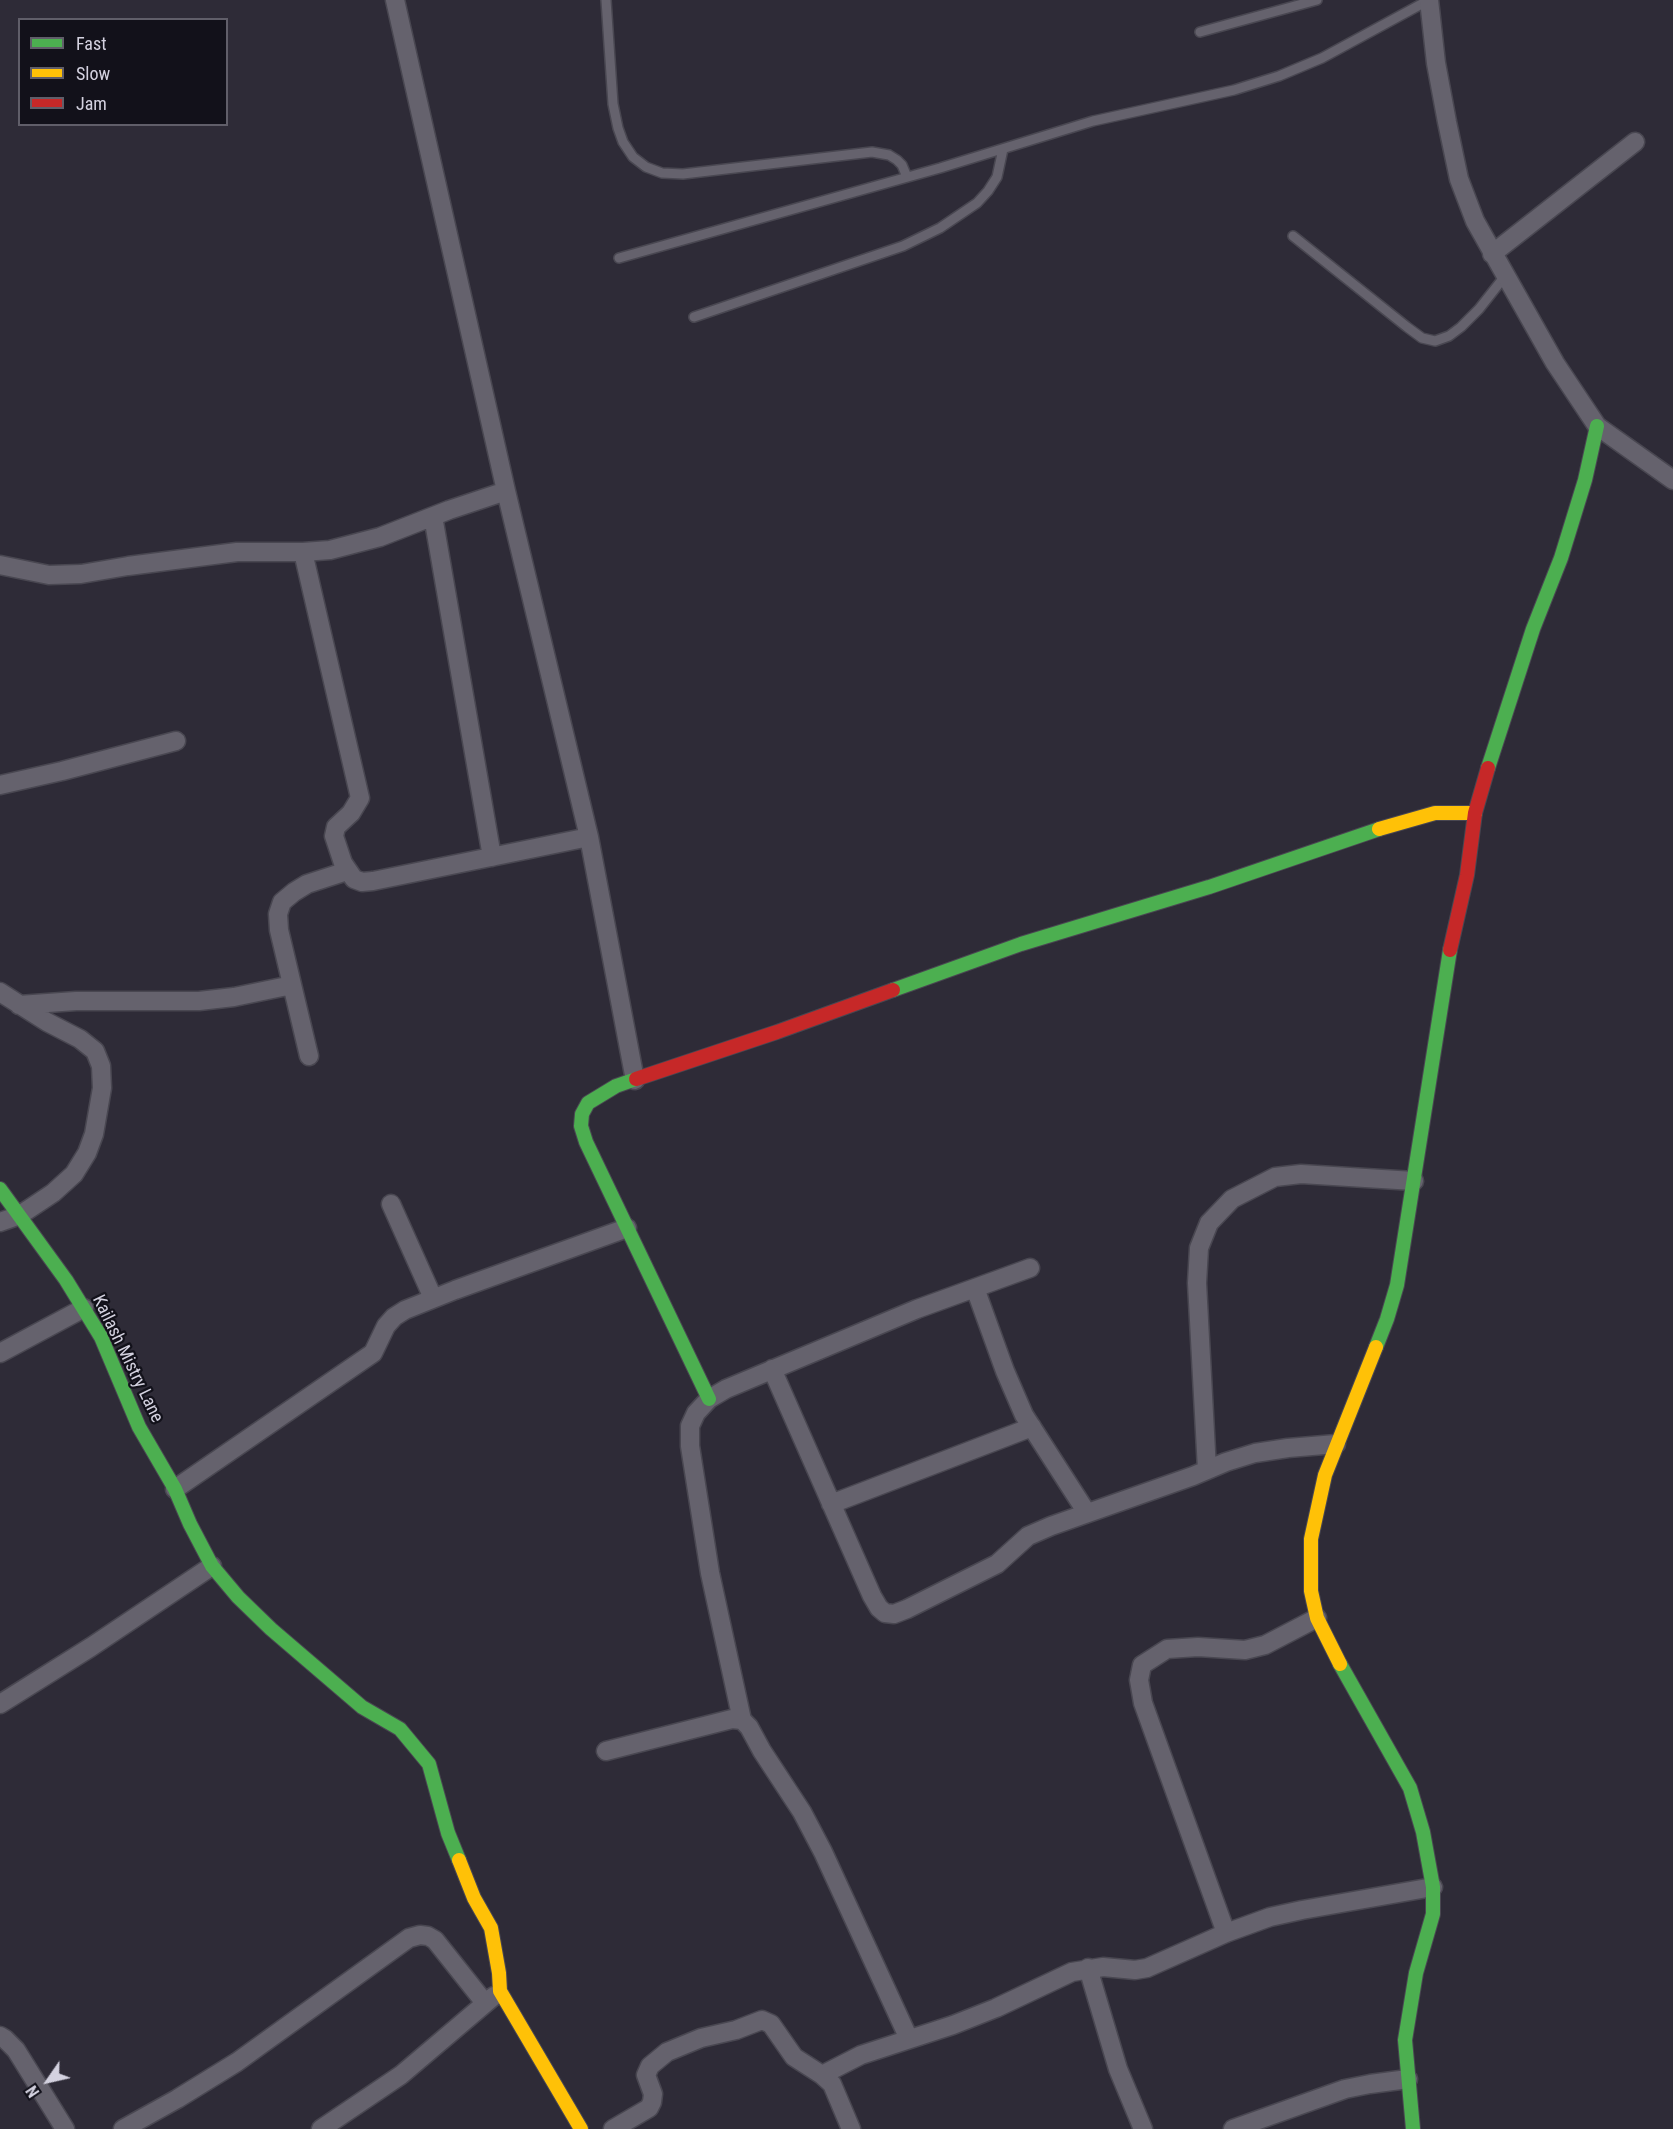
<!DOCTYPE html>
<style>
body{margin:0}
#map{position:relative;width:1673px;height:2129px;overflow:hidden;background:#2e2b37;font-family:"Roboto Condensed",sans-serif}
canvas{display:block}
.legend{position:absolute;left:18px;top:18px;width:210px;height:108px;box-sizing:border-box;background:#12111a;border:2px solid #605e69;margin:0;padding:8px 10px;list-style:none;font-size:18px;color:#d4d2e0}
.legend li{display:flex;align-items:center;gap:12px;height:30px}
.legend b{width:30px;border:2px solid #605e69}
.north{position:absolute;left:18px;top:2051px;width:60px;height:60px;-webkit-text-stroke:4px #12111a;paint-order:stroke;rotate:236deg;font-size:16px;font-weight:700;line-height:24px;text-align:center;color:#d4d2e0}
.north::after{content:'';display:block;margin:auto;width:21px;height:27px;background:#d4d2e0;clip-path:polygon(50% 0,100% 100%,50% 72%,0 100%)}
</style>
<div id="map">
<canvas width="1673" height="2129"></canvas>
<ul class="legend">
<li><b style="height:8px;background:#4caf50"></b>Fast</li>
<li><b style="height:8px;background:#ffc107"></b>Slow</li>
<li><b style="height:8px;background:#c62828"></b>Jam</li>
</ul>
<div class="north">N</div>
</div>
<script>
const c = document.querySelector('canvas').getContext('2d');
c.lineJoin = 'round';
function toPath(rows) {
  const path = new Path2D();
  for (const r of rows) {
    path.moveTo(r[0], r[1]);
    for (let i = 2; i < r.length; i += 2) path.lineTo(r[i], r[i + 1]);
  }
  return path;
}
function strokePath(path, color, width, dash) {
  c.strokeStyle = color;
  c.lineWidth = width;
  c.lineCap = dash ? 'butt' : 'round';
  c.setLineDash(dash || []);
  c.stroke(path);
}
function write(font, color, halo, rows, align = 'center') {
  c.font = font + ' "Roboto Condensed",sans-serif';
  c.lineWidth = 4.5;
  c.setLineDash([]);
  c.textBaseline = 'middle';
  c.strokeStyle = halo;
  c.fillStyle = color;
  for (const [text, x, y, turn = 0] of rows) {
    c.save();
    c.translate(x, y);
    c.rotate((+turn || 0) * Math.PI / 180);
    c.textAlign = isNaN(turn) ? turn : align;
    if (halo) c.strokeText(text, 0, 0);
    c.fillText(text, 0, 0);
    c.restore();
  }
}
const lane = toPath([
 [606,0,613,104,618,128,623,142,633,157,646,167,662,173,683,174,872,152,889,155,897,160,902,165,907,177],
 [1200,32,1317,0],
 [1293,236,1407,327,1422,338,1435,341,1449,336,1461,327,1479,309,1505,276],
 [619,258,940,168,1093,121,1234,90,1279,76,1322,58,1429,0],
 [694,317,903,246,940,228,977,203,988,191,997,177,1003,149]
]);
const street = toPath([
 [395,0,506,491,589,837,635,1080],
 [1429,0,1436,63,1447,122,1459,179,1475,221,1555,363,1597,426,1673,480],
 [1492,254,1635,142],
 [433,516,492,857],
 [303,552,360,798,351,813,336,827,334,836,343,863,354,879,362,882,373,881,589,837],
 [0,565,49,575,81,574,128,566,237,552,303,552,330,550,380,537,449,510,506,491],
 [0,785,62,771,176,741],
 [0,992,47,1022,80,1039,95,1051,101,1066,102,1088,94,1134,87,1153,74,1174,53,1193,20,1215,0,1222],
 [19,1005,76,1001,199,1001,234,997,292,985],
 [309,1056,279,930,278,914,282,902,294,892,307,884,347,871],
 [391,1204,433,1298],
 [975,1288,1005,1371,1024,1415,1087,1513],
 [0,1353,84,1308],
 [772,1369,872,1596,879,1608,885,1613,894,1614,907,1609,997,1564,1028,1536,1051,1526,1193,1476,1226,1462,1255,1453,1288,1448,1336,1444],
 [1207,1470,1197,1283,1199,1248,1209,1223,1232,1199,1275,1177,1301,1174,1414,1181],
 [175,1489,373,1353,386,1326,394,1317,405,1310,455,1290,627,1228],
 [831,1504,1032,1427],
 [0,1704,91,1647,212,1566],
 [742,1720,710,1573,690,1446,690,1426,696,1413,709,1399,726,1389,917,1309,1030,1268],
 [606,1751,732,1719,742,1720,749,1727,762,1751,802,1812,823,1852,909,2039],
 [1226,1933,1143,1703,1139,1680,1142,1665,1167,1649,1198,1647,1245,1650,1265,1645,1317,1618],
 [1088,1968,1118,2069,1143,2129],
 [0,2036,5,2039,16,2050,65,2129],
 [822,2075,861,2055,953,2025,996,2008,1072,1972,1103,1967,1135,1970,1147,1968,1226,1933,1270,1917,1302,1910,1433,1887],
 [123,2129,177,2099,237,2062,409,1938,420,1935,428,1936,435,1940,485,2003],
 [321,2129,401,2075,494,1996],
 [613,2129,649,2108,652,2102,653,2094,646,2075,650,2066,667,2052,701,2038,736,2030,762,2020,771,2024,794,2057,822,2075,832,2084,851,2129],
 [1233,2129,1345,2089,1370,2084,1408,2079]
]);
const fast = toPath([
 [1488,768,1533,629,1561,558,1585,480,1597,426],
 [893,990,1021,944,1209,887,1379,829],
 [636,1079,616,1086,588,1103,582,1114,581,1126,586,1142,709,1399],
 [0,1189,66,1280,101,1337,139,1427,175,1489,190,1524,212,1566,238,1597,271,1629,362,1707,400,1729,429,1764,448,1833,459,1860],
 [1376,1347,1387,1319,1397,1285,1450,950],
 [1340,1664,1410,1788,1423,1832,1433,1887,1433,1914,1416,1973,1405,2040,1413,2129]
]);
const slow = toPath([
 [1379,829,1435,813,1475,813],
 [1340,1664,1317,1618,1311,1591,1311,1539,1325,1475,1376,1347],
 [459,1860,474,1898,491,1928,499,1973,500,1991,581,2129]
]);
const jam = toPath([
 [1450,950,1467,875,1475,813,1488,768],
 [636,1079,777,1032,893,990]
]);
strokePath(lane, '#494751', 12);
strokePath(street, '#494751', 21);
strokePath(fast, '#494751', 16);
strokePath(slow, '#494751', 16);
strokePath(jam, '#494751', 16);
strokePath(lane, '#65626d', 9);
strokePath(street, '#65626d', 18);
strokePath(fast, '#4caf50', 14);
strokePath(slow, '#ffc107', 14);
strokePath(jam, '#c62828', 14);
write('18px', '#d4d2e0', '#12111a', [
 ["Kailash Mistry Lane",127,1359,64]
]);
</script>
